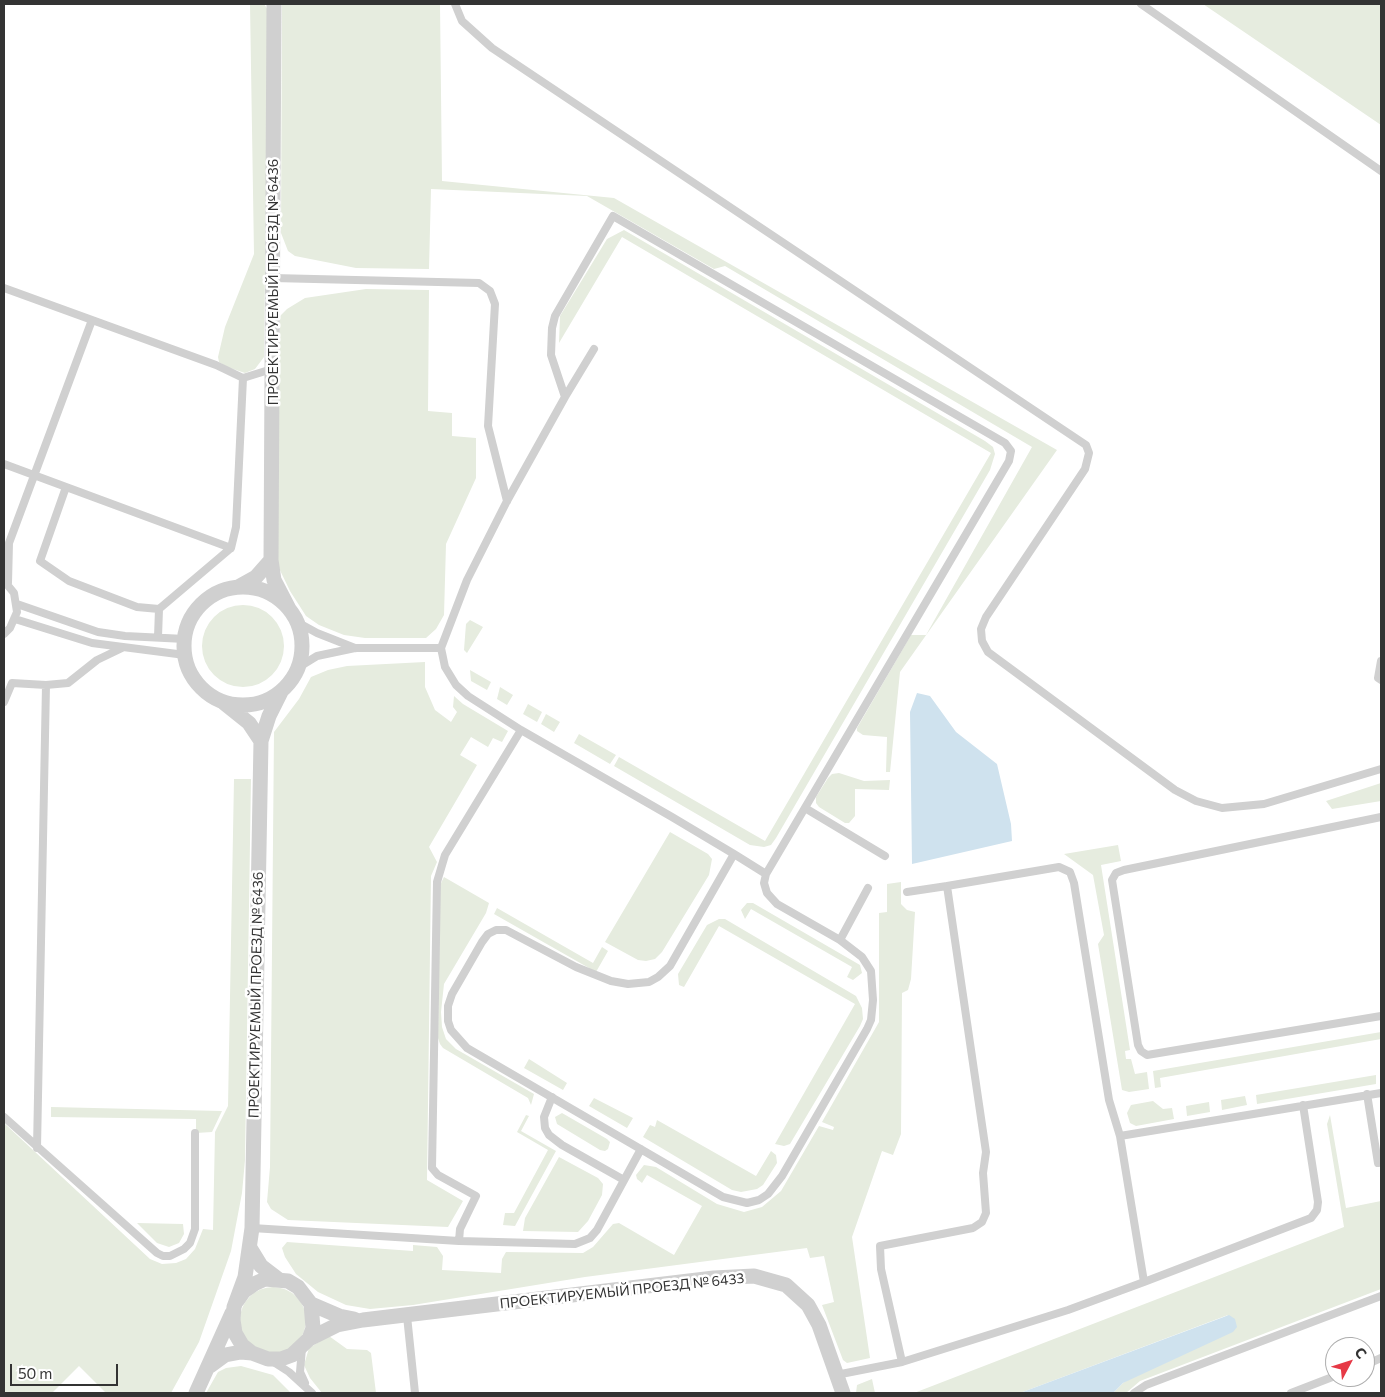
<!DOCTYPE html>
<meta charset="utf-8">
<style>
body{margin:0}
#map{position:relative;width:1385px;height:1397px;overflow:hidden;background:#fff;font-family:Commissioner,sans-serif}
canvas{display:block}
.frame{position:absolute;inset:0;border:5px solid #333;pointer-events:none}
.north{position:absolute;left:1325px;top:1337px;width:50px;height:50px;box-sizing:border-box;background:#fff;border:1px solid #adadad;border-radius:50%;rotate:50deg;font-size:14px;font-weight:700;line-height:20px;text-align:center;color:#333}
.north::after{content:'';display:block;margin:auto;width:18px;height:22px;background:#e63946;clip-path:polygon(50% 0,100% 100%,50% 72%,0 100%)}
.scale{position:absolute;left:10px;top:1364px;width:108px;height:22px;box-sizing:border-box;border:2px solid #333;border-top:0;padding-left:6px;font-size:15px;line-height:18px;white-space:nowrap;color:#333;-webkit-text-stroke:4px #fff;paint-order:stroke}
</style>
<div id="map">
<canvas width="1385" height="1397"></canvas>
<div class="frame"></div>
<div class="north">С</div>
<div class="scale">50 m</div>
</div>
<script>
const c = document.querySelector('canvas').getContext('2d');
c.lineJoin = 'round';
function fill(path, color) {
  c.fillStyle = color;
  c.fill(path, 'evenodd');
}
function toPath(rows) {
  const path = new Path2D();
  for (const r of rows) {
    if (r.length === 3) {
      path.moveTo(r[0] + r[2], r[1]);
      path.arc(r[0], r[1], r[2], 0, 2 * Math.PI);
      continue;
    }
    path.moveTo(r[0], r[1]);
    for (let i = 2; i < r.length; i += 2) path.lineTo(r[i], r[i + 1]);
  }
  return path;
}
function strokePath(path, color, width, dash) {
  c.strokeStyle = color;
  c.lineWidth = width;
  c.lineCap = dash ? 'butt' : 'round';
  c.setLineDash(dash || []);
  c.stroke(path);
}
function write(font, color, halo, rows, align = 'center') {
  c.font = font + ' Commissioner,sans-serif';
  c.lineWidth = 5;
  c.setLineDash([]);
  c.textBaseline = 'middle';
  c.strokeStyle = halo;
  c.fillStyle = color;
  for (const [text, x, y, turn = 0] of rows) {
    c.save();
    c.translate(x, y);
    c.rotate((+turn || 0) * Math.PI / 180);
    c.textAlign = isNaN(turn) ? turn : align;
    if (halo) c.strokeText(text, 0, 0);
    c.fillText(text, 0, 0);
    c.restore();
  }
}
fill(toPath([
 [250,4,264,4,268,10,264,357,255,369,245,373,227,367,219,362,218,357,225,327,254,254],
 [282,4,440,4,442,181,614,198,1057,450,900,672,890,772,886,772,887,737,863,735,857,731,857,728,911,635,926,635,1032,447,725,266,714,269,587,196,431,189,429,269,356,268,295,256,288,251,281,233],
 [1203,4,1381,4,1381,125],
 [624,230,985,441,993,447,995,454,990,470,776,838,771,845,764,847,750,845,614,766,619,757,765,841,991,453,622,237,559,343,560,316,607,239],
 [366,289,429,290,428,411,452,413,452,436,476,438,476,478,446,544,444,615,436,629,426,638,365,638,344,635,319,625,306,616,290,591,277,564,280,316,287,309,305,298],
 [243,646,41],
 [470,620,483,627,467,653,464,650,466,624],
 [425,662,425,687,435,710,451,722,457,712,453,707,454,696,463,704,508,731,502,742,493,738,488,747,471,737,460,755,477,765,429,847,437,862,431,876,427,1180,463,1201,448,1227,288,1220,271,1209,267,1202,270,1167,274,732,299,699,311,677,328,670,347,666],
 [470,670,491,682,487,690,471,681],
 [500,687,513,695,507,705,497,699],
 [528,704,542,712,537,722,523,714],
 [546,714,560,722,554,732,541,724],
 [579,734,616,755,610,764,574,743],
 [839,773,864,781,890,780,889,790,855,789,855,816,849,823,845,823,819,807,816,803,816,797,828,778,832,774],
 [234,779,251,779,245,1160,242,1193,231,1251,199,1342,171,1393,106,1393,79,1366,52,1393,4,1393,4,1123,150,1259,162,1264,176,1263,186,1259,195,1249,203,1229,213,1230,215,1132,228,1106],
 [1381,783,1381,801,1332,809,1326,801],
 [670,832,708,854,712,859,709,875,662,952,655,959,646,961,638,960,605,942],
 [1118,845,1121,861,1101,865,1130,1050,1125,1051,1126,1059,1131,1059,1135,1074,1147,1072,1149,1089,1129,1092,1122,1090,1098,944,1104,935,1093,875,1064,854],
 [444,877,489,903,486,913,444,984,441,1012,442,1027,446,1039,456,1049,534,1094,531,1105,528,1098,443,1048,440,1044,438,1038,440,885],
 [901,882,901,904,907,910,915,912,911,979,908,990,902,993,901,1134,893,1155,882,1151,852,1237,870,1358,847,1363,843,1360,822,1305,834,1302,824,1256,810,1258,807,1248,585,1277,413,1305,370,1309,346,1305,318,1292,296,1274,285,1257,282,1248,287,1242,413,1251,413,1245,437,1247,443,1256,442,1270,501,1273,502,1259,506,1252,583,1253,593,1247,613,1224,619,1223,674,1255,702,1206,647,1175,642,1183,637,1179,636,1175,644,1165,656,1167,717,1204,744,1212,762,1207,781,1191,819,1126,833,1130,834,1127,822,1122,879,1022,879,913,887,912,887,884],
 [747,903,753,903,860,965,862,973,853,980,847,977,852,967,751,909,745,919,741,910],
 [497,908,593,963,602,947,608,951,596,972,494,914],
 [719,919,725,919,856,996,862,1008,863,1019,860,1026,790,1144,784,1146,775,1144,855,1004,719,926,684,987,679,985,678,974,707,925],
 [1381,1032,1381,1039,1160,1078,1161,1087,1155,1088,1153,1071],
 [529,1059,567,1083,563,1090,524,1068],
 [1376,1075,1376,1084,1257,1104,1256,1095],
 [1245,1096,1247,1105,1222,1110,1221,1100],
 [594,1098,633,1118,627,1128,589,1106],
 [1153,1101,1163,1109,1172,1108,1174,1119,1136,1126,1130,1123,1127,1113,1131,1105],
 [1209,1102,1210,1112,1187,1116,1186,1106],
 [51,1107,222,1111,212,1132,196,1133,196,1119,51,1117],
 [562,1113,607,1139,610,1142,608,1149,605,1151,600,1150,557,1124,555,1117],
 [526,1115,529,1116,521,1131,556,1151,515,1226,503,1225,505,1213,514,1213,548,1150,517,1132],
 [1330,1115,1346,1208,1381,1201,1381,1289,1140,1381,1126,1393,1113,1393,1123,1383,1228,1315,1020,1393,914,1393,1344,1227,1327,1124],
 [657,1120,756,1176,771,1151,776,1155,777,1163,763,1185,757,1189,741,1192,732,1190,643,1137,650,1125,655,1127],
 [559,1157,598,1178,603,1184,602,1195,588,1221,578,1232,523,1231,525,1218],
 [137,1223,183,1224,184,1234,179,1243,169,1247,157,1243],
 [273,1320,33],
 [329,1336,347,1349,367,1350,371,1353,376,1393,322,1393,310,1378,304,1365,309,1348],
 [241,1366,273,1375,291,1393,206,1393,218,1372,226,1368],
 [872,1379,875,1393,856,1393,857,1385]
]), '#e6ecdf');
fill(toPath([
 [917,693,930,696,956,732,997,764,1011,824,1012,841,912,864,910,712],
 [1229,1315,1235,1319,1237,1327,1233,1332,1123,1383,1113,1393,1020,1393]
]), '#cfe2ee');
strokePath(toPath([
 [455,4,462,21,492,48,1086,445,1089,453,1085,469,986,617,981,629,982,641,988,652,1175,790,1196,801,1222,808,1264,804,1381,769],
 [1141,4,1381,171],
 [273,278,479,283,490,291,495,304,488,426,507,501],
 [4,288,216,365,243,378,272,369],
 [565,397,594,349],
 [4,464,231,548],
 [66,487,40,561,69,581,137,607,159,609,231,548,236,527,243,378],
 [8,583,9,543,92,320],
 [17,604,98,632,125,636,185,639],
 [15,619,92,643,185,655],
 [297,622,317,633,355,648],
 [4,634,10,628,17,612,14,593,5,582],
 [158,637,159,609],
 [1381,661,1378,678,1381,680],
 [299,667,317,656,355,648,441,648],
 [4,702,12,683,46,685],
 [805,808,885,856],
 [1381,817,1124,870,1116,873,1112,880,1138,1045,1141,1051,1147,1055,1381,1016],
 [734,854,670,966,658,977,649,982,628,984,611,981,576,967,506,930,496,930,488,934,482,942,452,994,448,1006,448,1021,451,1030,467,1048,723,1197,747,1203,759,1200,768,1194,782,1176,867,1029,871,1020,873,1000,871,971,862,957,840,940,777,904,767,893,764,883,766,874,1009,461,1011,451,1005,443,613,216,555,316,552,328,551,355,565,397,507,501,467,580,441,648,445,667,456,685,468,696,521,730,672,817,734,854,766,874],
 [907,892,947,886],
 [840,940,868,888],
 [1367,1094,1378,1163],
 [552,1097,544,1117,545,1128,549,1135,562,1145,624,1180],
 [4,1117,157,1253,163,1256,170,1256,184,1249,190,1243,195,1229,195,1133],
 [1120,1136,1381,1093],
 [37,1148,46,685,68,683,97,660,122,648],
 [252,1228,459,1241,575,1244,590,1238,597,1230,641,1149],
 [459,1241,460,1229,476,1196,438,1175,432,1168,437,882,445,855,521,730],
 [1144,1282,1120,1136,1109,1100,1074,883,1070,872,1059,867,947,886,986,1152,983,1173,986,1213,982,1222,973,1228,880,1246,881,1269,902,1362,1068,1310,1144,1282,1311,1218,1317,1210,1318,1202,1303,1105],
 [407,1316,415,1393],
 [302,1348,300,1372,305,1383],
 [275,1363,289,1372,312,1393],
 [1365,1365,1381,1358],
 [836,1375,902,1362],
 [1134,1393,1146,1385,1381,1296],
 [1291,1393,1335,1376]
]), '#d0d0d0', 8);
strokePath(toPath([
 [274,4,271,560,274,580,289,609],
 [238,587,256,577,271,560],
 [243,646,59],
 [224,703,249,723,261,741],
 [250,1248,261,1266,278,1279],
 [237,1301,244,1291,254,1284,265,1279,288,1281,298,1287,311,1304,313,1328,309,1339,292,1355,281,1359,268,1359,252,1353,242,1345,235,1333,233,1320,234,1307,245,1277,252,1228,261,741,269,716,281,692],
 [311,1304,339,1316,354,1319],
 [309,1339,337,1325,363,1320,714,1278,754,1276,786,1285,808,1305,819,1325,843,1393],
 [210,1366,225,1355,241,1352,252,1353],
 [196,1393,232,1313]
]), '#d0d0d0', 15);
write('14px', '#333', '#fff', [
 ["ПРОЕКТИРУЕМЫЙ ПРОЕЗД № 6436",273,282,-90],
 ["ПРОЕКТИРУЕМЫЙ ПРОЕЗД № 6436",256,995,-89],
 ["ПРОЕКТИРУЕМЫЙ ПРОЕЗД № 6433",622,1291,-6]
]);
</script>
